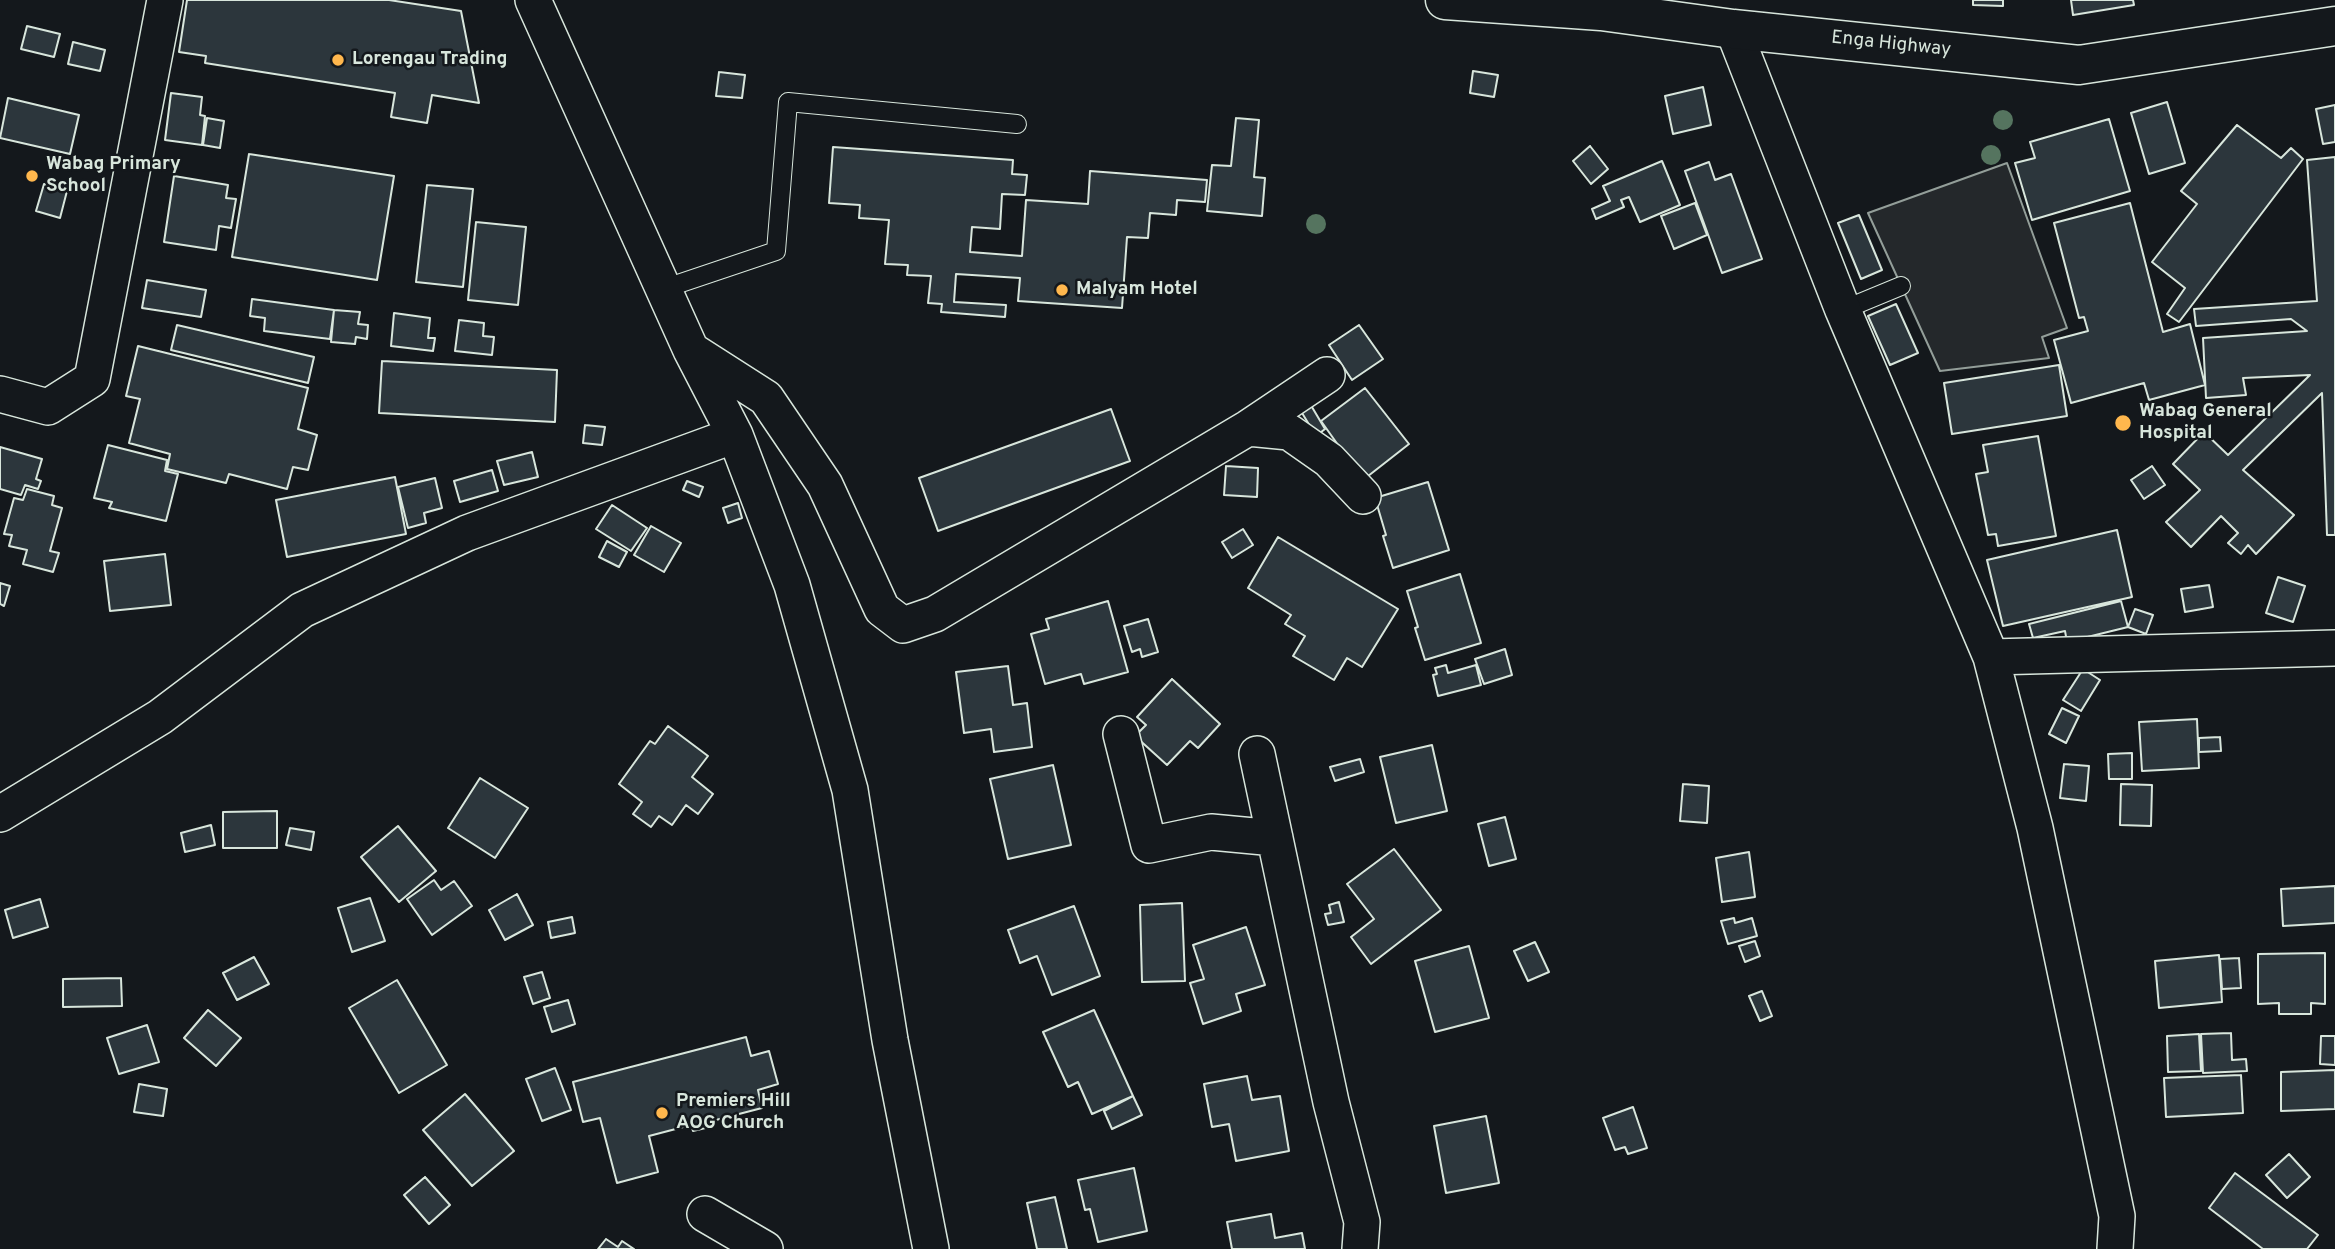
<!DOCTYPE html>
<style>
body{margin:0}
canvas{display:block;background:#14181c}
</style>
<canvas width="2335" height="1249"></canvas>
<script>
const c = document.querySelector('canvas').getContext('2d');
c.lineJoin = 'round';
function fill(path, color) {
  c.fillStyle = color;
  c.fill(path, 'evenodd');
}
function toPath(rows) {
  const path = new Path2D();
  for (const r of rows) {
    path.moveTo(r[0], r[1]);
    for (let i = 2; i < r.length; i += 2) path.lineTo(r[i], r[i + 1]);
  }
  return path;
}
function strokePath(path, color, width, dash) {
  c.strokeStyle = color;
  c.lineWidth = width;
  c.lineCap = dash ? 'butt' : 'round';
  c.setLineDash(dash || []);
  c.stroke(path);
}
function write(font, color, halo, rows, align = 'center') {
  c.font = font + ' Overpass,sans-serif';
  c.lineWidth = 5;
  c.setLineDash([]);
  c.textBaseline = 'middle';
  c.strokeStyle = halo;
  c.fillStyle = color;
  for (const [text, x, y, turn = 0] of rows) {
    c.save();
    c.translate(x, y);
    c.rotate((+turn || 0) * Math.PI / 180);
    c.textAlign = isNaN(turn) ? turn : align;
    if (halo) c.strokeText(text, 0, 0);
    c.fillText(text, 0, 0);
    c.restore();
  }
}
const parking = toPath([
 [2007,163,2067,328,2042,337,2049,358,1940,371,1868,213,2007,163]
]);
fill(parking, '#24282b');
strokePath(parking, '#939e99', 2);
const building = toPath([
 [187,0,389,0,461,11,479,103,432,95,427,123,391,117,395,93,205,63,206,56,179,52,187,0],
 [1973,0,2003,0,2003,6,1973,5,1973,0],
 [2071,0,2133,0,2134,5,2073,15,2071,0],
 [27,26,60,34,54,57,21,49,27,26],
 [73,42,105,50,100,71,68,64,73,42],
 [1473,71,1498,75,1494,97,1470,93,1473,71],
 [719,72,745,75,742,98,716,96,719,72],
 [1703,87,1711,125,1673,134,1665,96,1703,87],
 [171,93,202,97,200,115,205,116,202,145,165,140,171,93],
 [8,98,79,115,70,154,0,138,8,98],
 [2167,102,2185,163,2149,174,2131,113,2167,102],
 [2335,105,2335,142,2323,144,2316,109,2335,105],
 [207,118,224,121,220,148,203,145,207,118],
 [1236,118,1259,120,1254,177,1265,178,1262,216,1207,211,1212,165,1231,166,1236,118],
 [2109,119,2130,191,2032,220,2015,163,2035,158,2030,142,2109,119],
 [2237,125,2281,158,2291,148,2303,159,2179,322,2167,314,2185,288,2152,262,2197,204,2181,191,2237,125],
 [1590,146,1608,169,1591,184,1573,161,1590,146],
 [833,147,1013,160,1012,174,1027,175,1025,195,1002,194,1000,229,972,227,970,252,1022,256,1026,200,1088,204,1090,171,1207,180,1205,202,1177,200,1176,215,1150,213,1148,238,1127,237,1122,308,1018,301,1020,278,956,274,954,302,1006,305,1005,317,941,312,942,304,928,303,931,276,907,275,908,265,885,264,889,220,859,218,860,205,829,203,833,147],
 [249,154,394,176,377,280,232,257,249,154],
 [2335,157,2335,535,2327,535,2322,393,2243,470,2294,515,2256,554,2248,545,2241,554,2228,543,2238,533,2221,516,2191,547,2166,522,2200,490,2173,464,2204,432,2228,455,2310,375,2243,378,2246,395,2206,398,2203,338,2307,331,2291,319,2196,326,2194,309,2317,301,2307,160,2335,157],
 [1662,161,1680,205,1640,222,1629,197,1621,200,1624,207,1596,219,1592,209,1610,201,1603,186,1662,161],
 [1709,162,1715,180,1731,174,1762,259,1722,273,1685,171,1709,162],
 [174,176,228,185,226,198,236,199,231,228,219,226,216,250,164,242,174,176],
 [44,184,67,191,60,218,36,211,44,184],
 [427,185,473,189,463,287,416,282,427,185],
 [1695,203,1707,235,1674,249,1661,216,1695,203],
 [2130,203,2163,332,2190,324,2205,385,2149,400,2144,383,2071,403,2054,340,2088,331,2084,317,2079,318,2054,223,2130,203],
 [1859,215,1882,270,1861,279,1838,223,1859,215],
 [476,222,526,227,518,305,468,300,476,222],
 [147,280,206,290,201,317,142,308,147,280],
 [252,299,334,310,330,339,264,331,265,318,250,316,252,299],
 [1896,304,1918,353,1890,365,1868,316,1896,304],
 [334,310,360,312,358,324,368,325,367,339,356,337,355,344,331,342,334,310],
 [394,313,430,318,428,338,435,338,433,351,391,346,394,313],
 [459,320,484,323,483,336,494,337,492,355,455,351,459,320],
 [177,325,314,357,308,383,171,350,177,325],
 [1359,325,1383,359,1352,380,1329,345,1359,325],
 [138,346,308,388,298,429,317,435,308,470,293,467,287,489,229,474,226,483,167,469,170,454,129,443,140,399,126,396,138,346],
 [382,361,557,370,555,422,379,413,382,361],
 [2059,365,2067,416,1952,434,1944,383,2059,365],
 [1365,388,1409,444,1363,480,1321,421,1365,388],
 [1309,402,1325,429,1316,436,1299,408,1309,402],
 [1111,409,1130,461,938,531,919,478,1111,409],
 [585,425,605,427,602,445,583,443,585,425],
 [2038,436,2056,536,1998,546,1996,534,1988,535,1976,474,1988,472,1983,445,2038,436],
 [108,445,167,460,165,471,178,474,166,521,109,508,112,502,94,498,108,445],
 [0,447,42,459,36,479,41,481,38,489,25,485,21,495,0,489,0,447],
 [532,452,538,477,504,485,497,461,532,452],
 [1226,466,1258,468,1257,497,1224,495,1226,466],
 [2152,466,2165,485,2144,499,2131,480,2152,466],
 [492,470,498,491,460,502,454,481,492,470],
 [395,477,406,534,287,557,276,500,395,477],
 [435,478,442,508,424,513,426,523,408,528,398,487,435,478],
 [687,481,703,487,699,497,683,490,687,481],
 [1428,482,1449,550,1393,568,1383,536,1386,535,1375,498,1428,482],
 [27,489,54,496,52,505,62,508,50,551,59,553,53,572,23,564,27,550,9,546,12,535,4,534,14,498,23,500,27,489],
 [738,503,742,518,728,523,723,508,738,503],
 [612,505,647,528,631,551,596,529,612,505],
 [651,526,681,543,664,572,634,555,651,526],
 [1243,529,1253,545,1232,558,1222,542,1243,529],
 [2117,530,2132,597,2003,626,1987,560,2117,530],
 [1278,537,1398,609,1362,667,1347,658,1334,680,1293,656,1305,636,1285,624,1291,615,1248,588,1278,537],
 [607,541,627,552,619,567,599,557,607,541],
 [165,554,171,605,110,611,104,561,165,554],
 [1460,574,1481,643,1425,660,1415,628,1418,627,1407,591,1460,574],
 [2278,577,2305,586,2293,622,2266,613,2278,577],
 [0,583,10,586,4,606,0,604,0,583],
 [2209,585,2213,607,2185,612,2181,589,2209,585],
 [1108,601,1128,672,1084,684,1081,674,1045,684,1031,634,1049,629,1046,619,1108,601],
 [2121,601,2128,627,2067,642,2065,631,2033,638,2029,624,2121,601],
 [2135,609,2153,615,2146,634,2128,627,2135,609],
 [1148,619,1158,652,1142,657,1140,649,1132,652,1124,626,1148,619],
 [1505,649,1512,675,1484,684,1475,659,1505,649],
 [1446,665,1448,673,1476,665,1481,685,1438,696,1433,675,1437,674,1435,668,1446,665],
 [1008,666,1013,705,1027,703,1032,747,994,752,991,729,964,733,956,672,1008,666],
 [2083,669,2100,680,2081,711,2063,700,2083,669],
 [1172,679,1220,724,1198,748,1190,741,1167,765,1135,736,1146,725,1137,717,1172,679],
 [2062,708,2079,716,2066,743,2049,734,2062,708],
 [2197,719,2199,768,2142,771,2139,722,2197,719],
 [668,726,708,756,692,777,713,794,698,814,686,805,672,825,659,816,651,827,633,814,642,802,619,784,650,741,655,744,668,726],
 [2220,737,2221,751,2199,752,2199,738,2220,737],
 [1432,745,1447,811,1396,823,1380,757,1432,745],
 [2132,753,2132,779,2109,779,2108,754,2132,753],
 [1360,759,1364,772,1335,781,1330,767,1360,759],
 [2064,764,2089,766,2086,801,2060,798,2064,764],
 [1053,765,1071,845,1008,859,990,779,1053,765],
 [480,778,528,808,495,858,448,828,480,778],
 [1683,784,1709,786,1707,823,1680,821,1683,784],
 [2121,784,2152,785,2151,826,2120,825,2121,784],
 [277,811,277,848,223,848,223,812,277,811],
 [1505,817,1516,859,1489,866,1478,824,1505,817],
 [211,825,215,845,185,852,181,833,211,825],
 [398,826,436,871,399,902,361,857,398,826],
 [290,828,314,832,311,850,286,845,290,828],
 [1394,849,1441,910,1371,964,1351,937,1374,919,1347,884,1394,849],
 [1749,852,1755,897,1722,902,1716,858,1749,852],
 [434,880,441,890,454,881,472,906,432,935,407,899,434,880],
 [2335,886,2335,923,2283,926,2281,889,2335,886],
 [517,894,533,925,505,940,489,910,517,894],
 [370,898,385,941,352,952,338,908,370,898],
 [40,899,48,927,13,938,5,910,40,899],
 [1339,902,1344,922,1328,925,1325,914,1331,913,1329,905,1339,902],
 [1182,903,1185,981,1142,982,1140,905,1182,903],
 [1074,906,1100,976,1052,995,1037,956,1020,963,1008,930,1074,906],
 [572,917,575,933,551,938,548,922,572,917],
 [1734,918,1735,923,1752,918,1757,936,1728,944,1721,921,1734,918],
 [1246,927,1265,985,1236,994,1241,1011,1203,1024,1190,983,1204,979,1193,945,1246,927],
 [1755,941,1760,956,1745,962,1739,946,1755,941],
 [1535,942,1549,972,1528,981,1514,951,1535,942],
 [1469,946,1489,1018,1435,1032,1415,961,1469,946],
 [2325,953,2325,1004,2311,1003,2311,1014,2279,1014,2279,1003,2258,1004,2258,954,2325,953],
 [2219,955,2222,1002,2159,1008,2155,961,2219,955],
 [254,957,269,984,237,1000,223,973,254,957],
 [2239,958,2241,988,2222,989,2220,959,2239,958],
 [542,972,550,998,533,1004,524,977,542,972],
 [121,978,122,1006,63,1007,63,979,121,978],
 [397,980,447,1065,399,1093,349,1008,397,980],
 [1762,991,1772,1016,1760,1021,1749,996,1762,991],
 [568,1000,575,1024,552,1032,544,1007,568,1000],
 [208,1010,241,1038,216,1066,184,1038,208,1010],
 [1094,1010,1133,1096,1092,1114,1078,1082,1068,1087,1043,1032,1094,1010],
 [147,1025,159,1062,119,1074,107,1038,147,1025],
 [2231,1033,2232,1060,2246,1059,2247,1071,2203,1073,2201,1034,2231,1033],
 [2199,1034,2201,1071,2168,1072,2167,1036,2199,1034],
 [2321,1036,2335,1036,2335,1065,2320,1064,2321,1036],
 [746,1037,751,1056,769,1051,778,1084,758,1090,762,1108,712,1121,714,1126,693,1131,691,1125,649,1136,658,1172,617,1183,600,1118,583,1122,573,1082,746,1037],
 [555,1068,571,1110,542,1121,526,1079,555,1068],
 [2335,1070,2335,1109,2281,1111,2281,1072,2335,1070],
 [2241,1075,2243,1113,2166,1117,2164,1078,2241,1075],
 [1247,1076,1252,1100,1280,1096,1289,1151,1236,1161,1229,1124,1212,1127,1204,1084,1247,1076],
 [139,1084,167,1089,163,1116,134,1112,139,1084],
 [465,1094,514,1151,472,1186,423,1130,465,1094],
 [1133,1096,1142,1115,1112,1129,1104,1111,1133,1096],
 [1633,1107,1647,1148,1628,1154,1625,1147,1615,1150,1603,1118,1633,1107],
 [1486,1116,1499,1183,1446,1193,1434,1126,1486,1116],
 [2289,1154,2310,1177,2287,1198,2266,1175,2289,1154],
 [1134,1168,1147,1231,1098,1242,1090,1209,1085,1210,1078,1180,1134,1168],
 [2235,1173,2318,1235,2307,1249,2263,1249,2209,1208,2235,1173],
 [425,1177,450,1205,429,1224,404,1195,425,1177],
 [1055,1197,1067,1249,1037,1249,1027,1203,1055,1197],
 [1271,1214,1275,1238,1302,1233,1305,1249,1232,1249,1227,1222,1271,1214],
 [606,1239,618,1247,622,1241,634,1249,598,1249,606,1239]
]);
fill(building, '#2c363c');
strokePath(building, '#d8e6dc', 2);
const lane = toPath([
 [663,289,776,251,788,102,1017,124],
 [1843,310,1901,286]
]);
const street = toPath([
 [533,0,691,350,735,435,792,585,850,790,890,1040,931,1249],
 [1733,29,1843,310,1991,657,2035,828,2117,1216,2115,1249],
 [691,350,766,398,825,485,882,609,903,625,935,614,1248,428,1327,375],
 [0,394,48,407,92,379,165,0],
 [1248,428,1289,432,1329,460,1363,496],
 [1991,657,2335,648],
 [1121,734,1149,845,1211,832,1275,838],
 [1257,754,1331,1102,1362,1222,1360,1249],
 [0,814,160,717,302,610,467,533,735,435],
 [705,1214,765,1249]
]);
const primary = toPath([
 [1445,0,1601,11,1733,29,2079,65,2335,26]
]);
strokePath(lane, '#d8e6dc', 20);
strokePath(street, '#d8e6dc', 38);
strokePath(primary, '#d8e6dc', 41);
strokePath(lane, '#14181c', 18);
strokePath(street, '#14181c', 35);
strokePath(primary, '#14181c', 38);
c.fillStyle = '#55745f';
for (const [x, y] of [
 [2003,120],
 [1991,155],
 [1316,224]
]) {
  c.beginPath();
  c.arc(x, y, 10, 0, 2 * Math.PI);
  c.fill();
}
for (const [x, y, r, color] of [
 [338,60,7,"#ffb74d"],
 [32,176,7,"#ffb74d"],
 [1062,290,7,"#ffb74d"],
 [2123,423,9,"#ffb74d"],
 [662,1113,7,"#ffb74d"]
]) {
  const dot = new Path2D();
  dot.arc(x, y, r, 0, 2 * Math.PI);
  c.fillStyle = color;
  c.fill(dot);
  strokePath(dot, '#14181c', 2.5);
}
write('19px', '#d8e6dc', '#14181c', [
 ["Enga Highway",1891,45,6]
]);
write('bold 19px', '#d8e6dc', '#14181c', [
 ["Lorengau Trading",352,60],
 ["Wabag Primary",46,165],
 ["School",46,187],
 ["Malyam Hotel",1076,290],
 ["Wabag General",2139,412],
 ["Hospital",2139,434],
 ["Premiers Hill",676,1102],
 ["AOG Church",676,1124]
], 'left');
</script>
